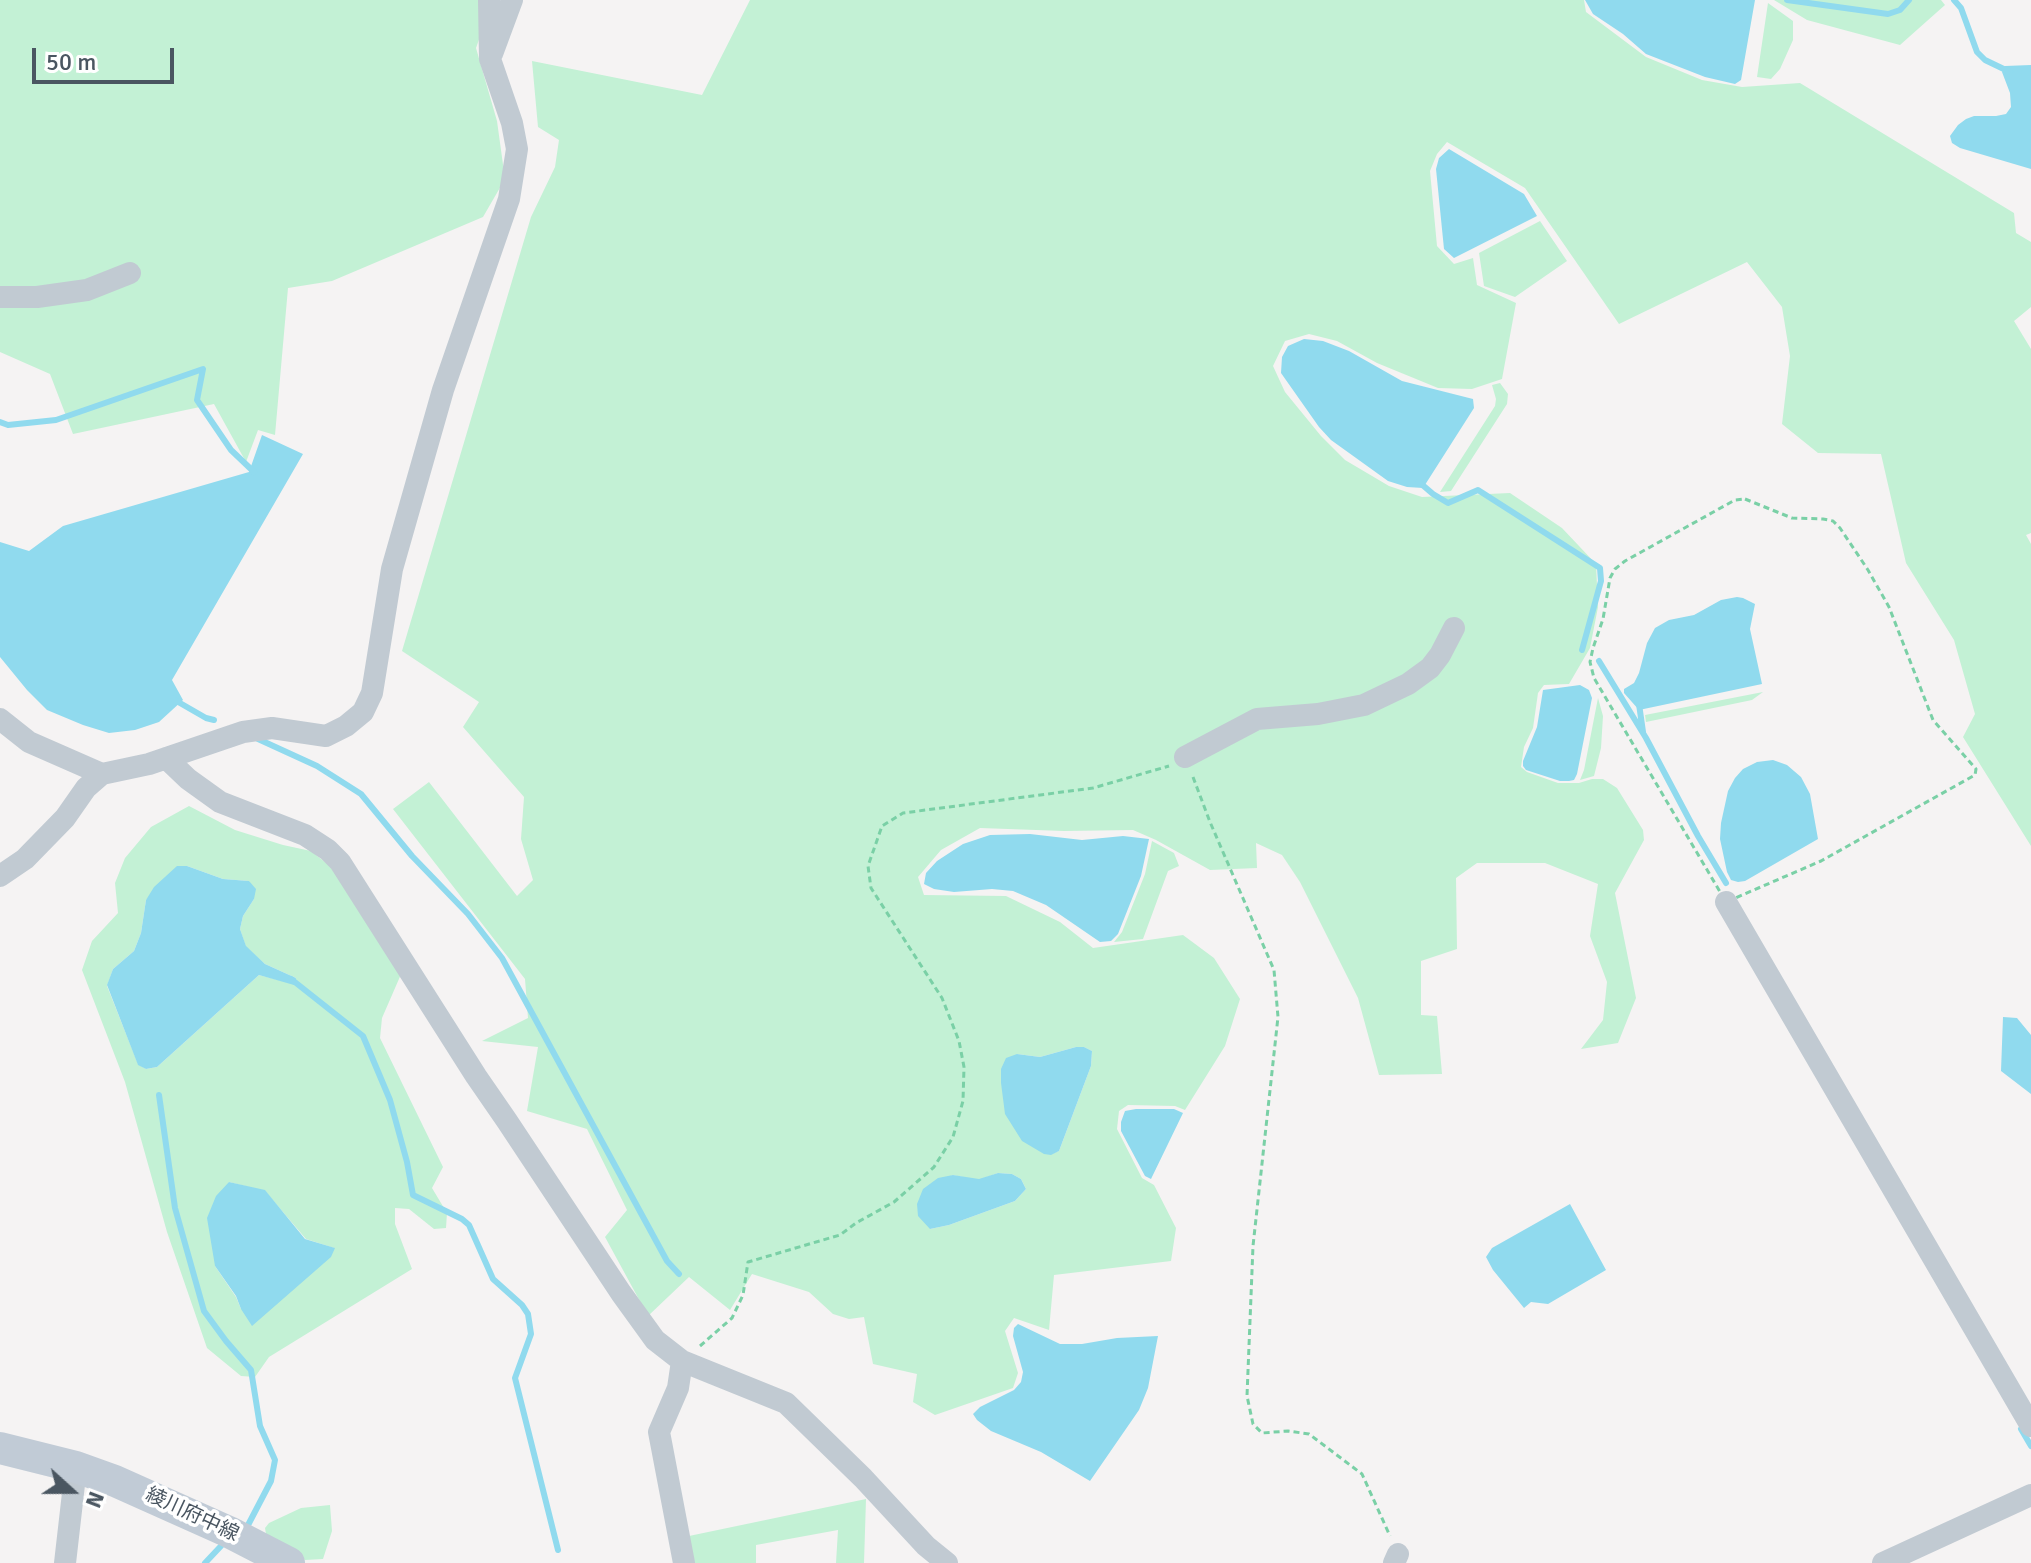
<!DOCTYPE html>
<meta charset="utf-8">
<style>
body{margin:0}
#map{position:relative;width:2031px;height:1563px;overflow:hidden;background:#f5f3f3;font-family:Signika,sans-serif}
canvas{display:block}
.north{position:absolute;left:32px;top:1451px;width:80px;height:80px;-webkit-text-stroke:6px #fff;paint-order:stroke;rotate:111deg;font-size:22px;font-weight:700;line-height:32px;text-align:center;color:#4a5661}
.north::after{content:'';display:block;margin:auto;width:28px;height:36px;background:#4a5661;clip-path:polygon(50% 0,100% 100%,50% 72%,0 100%)}
.scale{position:absolute;left:32px;top:48px;width:142px;height:36px;box-sizing:border-box;border:4px solid #4a5661;border-top:0;padding-left:10px;font-size:24px;line-height:28px;white-space:nowrap;color:#4a5661;-webkit-text-stroke:6px #fff;paint-order:stroke}
</style>
<div id="map">
<canvas width="2031" height="1563"></canvas>
<div class="north">N</div>
<div class="scale">50 m</div>
</div>
<script>
const c = document.querySelector('canvas').getContext('2d');
c.lineJoin = 'round';
function fill(path, color) {
  c.fillStyle = color;
  c.fill(path, 'evenodd');
}
function toPath(rows) {
  const path = new Path2D();
  for (const r of rows) {
    path.moveTo(r[0], r[1]);
    for (let i = 2; i < r.length; i += 2) path.lineTo(r[i], r[i + 1]);
  }
  return path;
}
function strokePath(path, color, width, dash) {
  c.strokeStyle = color;
  c.lineWidth = width;
  c.lineCap = dash ? 'butt' : 'round';
  c.setLineDash(dash || []);
  c.stroke(path);
}
function write(font, color, halo, rows, align = 'center') {
  c.font = font + ' Signika,"Noto Sans JP",sans-serif';
  c.lineWidth = 7;
  c.setLineDash([]);
  c.textBaseline = 'middle';
  c.strokeStyle = halo;
  c.fillStyle = color;
  for (const [text, x, y, turn = 0] of rows) {
    c.save();
    c.translate(x, y);
    c.rotate((+turn || 0) * Math.PI / 180);
    c.textAlign = isNaN(turn) ? turn : align;
    if (halo) c.strokeText(text, 0, 0);
    c.fillText(text, 0, 0);
    c.restore();
  }
}
fill(toPath([
 [0,0,493,0,476,48,497,121,505,179,483,217,332,281,288,288,275,435,258,430,246,462,214,404,73,434,50,374,0,352],
 [750,0,1584,0,1586,12,1646,57,1702,80,1742,87,1800,83,2014,213,2016,233,2031,242,2031,307,2014,321,2031,349,2031,533,2026,535,2031,544,2031,846,1963,737,1975,714,1954,640,1906,563,1881,454,1818,453,1782,424,1790,356,1782,307,1747,262,1619,324,1525,188,1447,142,1437,154,1430,171,1437,246,1454,264,1473,258,1477,285,1516,303,1502,379,1472,389,1438,388,1377,363,1337,341,1309,334,1285,341,1273,366,1285,392,1321,436,1345,460,1389,486,1422,497,1510,493,1562,528,1596,564,1598,607,1590,648,1569,684,1544,685,1538,693,1533,728,1524,747,1521,767,1527,772,1558,783,1579,783,1592,779,1603,779,1617,788,1643,830,1644,840,1615,893,1636,998,1618,1043,1581,1049,1603,1020,1607,982,1590,936,1598,884,1545,863,1477,863,1456,878,1457,949,1421,961,1421,1015,1437,1016,1442,1074,1379,1075,1358,998,1300,882,1282,855,1256,843,1257,868,1210,870,1156,840,1133,830,1064,831,980,828,941,850,918,877,924,895,1006,896,1060,922,1093,948,1183,935,1214,958,1240,999,1225,1046,1185,1110,1175,1106,1128,1105,1119,1111,1117,1129,1142,1178,1154,1185,1176,1228,1171,1261,1054,1275,1049,1330,1014,1318,1005,1331,1018,1373,1013,1388,935,1415,913,1402,917,1374,873,1364,864,1317,849,1319,833,1314,809,1292,752,1274,730,1310,689,1277,648,1316,605,1237,627,1210,587,1129,527,1111,538,1047,482,1041,528,1018,525,979,393,809,429,782,517,896,533,880,521,839,524,797,463,727,479,702,402,651,531,217,555,167,559,140,538,127,532,61,702,95],
 [1076,1047,1084,1047,1092,1051,1091,1066,1059,1151,1051,1154,1044,1153,1017,1054,1040,1057],
 [998,1173,1012,1174,1021,1179,1026,1189,1015,1201,949,1225,930,1229,952,1175,979,1180],
 [1774,0,1941,0,1945,5,1900,45,1807,20],
 [1768,3,1793,21,1793,40,1780,69,1771,79,1757,77],
 [1540,221,1567,261,1515,297,1484,286,1479,253],
 [1500,383,1508,394,1507,404,1451,491,1440,492,1495,406,1496,399,1492,385],
 [1763,692,1752,700,1646,722,1645,715],
 [1598,698,1603,716,1601,748,1594,776,1580,780,1584,770],
 [189,806,235,830,283,845,311,851,330,866,402,972,382,1018,380,1038,443,1167,432,1188,447,1213,446,1228,434,1229,409,1209,395,1208,395,1224,412,1269,269,1357,255,1377,241,1376,207,1348,167,1232,125,1082,82,970,92,941,118,913,115,883,125,858,151,827],
 [187,866,223,879,249,881,254,899,243,916,240,929,246,947,265,964,296,978,294,984,259,975,157,1067,146,1069,138,1064,107,986,113,969,134,951,141,933,146,900],
 [229,1182,265,1191,306,1239,334,1248,241,1309,236,1297,215,1266],
 [1152,841,1174,853,1179,866,1168,871,1143,939,1114,942,1122,932,1145,874],
 [866,1499,864,1563,836,1563,838,1530,756,1545,756,1563,694,1563,689,1536],
 [330,1505,332,1531,323,1559,305,1560,266,1534,265,1528,269,1523,301,1508]
]), '#c3f1d5');
fill(toPath([
 [1585,0,1755,0,1741,80,1735,84,1705,77,1646,54,1623,34,1593,14],
 [2031,65,2031,169,1960,148,1952,143,1950,136,1958,125,1966,119,1974,116,1996,116,2006,114,2011,107,2010,93,2002,72,2005,66],
 [1449,149,1524,194,1537,216,1454,258,1444,249,1436,169,1439,158],
 [1304,339,1323,341,1349,351,1402,381,1473,399,1474,408,1423,488,1407,487,1388,481,1331,440,1319,427,1281,373,1282,357,1288,346],
 [262,435,303,454,172,680,183,700,159,722,135,730,109,733,83,725,47,710,27,690,0,657,0,542,29,551,63,526,249,472],
 [1737,597,1743,598,1755,604,1750,629,1762,684,1639,710,1624,693,1624,689,1634,683,1639,673,1647,643,1655,628,1669,620,1694,615,1721,600],
 [1580,685,1589,690,1592,698,1577,774,1574,780,1569,781,1560,781,1526,770,1523,766,1523,761,1537,727,1543,690],
 [1773,760,1787,765,1801,777,1810,794,1818,839,1745,881,1738,882,1731,880,1727,872,1720,839,1721,823,1728,791,1735,778,1743,769,1757,762],
 [1030,834,1082,840,1123,836,1149,839,1141,876,1118,934,1111,941,1100,942,1046,905,1013,891,992,889,954,892,934,889,924,884,926,873,937,861,963,844,990,835],
 [177,866,187,866,223,879,249,881,256,889,254,899,243,916,240,929,246,946,265,964,296,978,294,985,259,975,157,1067,146,1069,138,1065,107,985,113,969,134,951,141,933,146,900,154,887],
 [2003,1017,2017,1018,2031,1035,2031,1094,2001,1071],
 [1076,1047,1084,1047,1092,1051,1091,1066,1059,1151,1051,1155,1044,1154,1022,1141,1005,1114,1001,1083,1001,1069,1006,1058,1017,1054,1040,1057],
 [1136,1109,1174,1109,1183,1113,1151,1179,1145,1176,1121,1131,1121,1122,1125,1111],
 [998,1173,1012,1174,1021,1179,1026,1189,1015,1201,949,1225,930,1229,918,1216,917,1204,923,1189,938,1178,953,1175,979,1179],
 [229,1182,265,1190,305,1239,335,1248,331,1257,252,1326,241,1309,236,1296,215,1266,207,1218,216,1196],
 [1570,1204,1606,1270,1548,1304,1531,1302,1524,1308,1493,1270,1486,1257,1492,1248],
 [1018,1324,1060,1344,1082,1344,1117,1338,1158,1336,1148,1388,1139,1410,1090,1481,1041,1452,991,1431,977,1420,973,1414,980,1407,1014,1390,1021,1382,1023,1372,1013,1336,1014,1328]
]), '#90daee');
strokePath(toPath([
 [1787,0,1888,14,1900,10,1909,0],
 [1954,0,1961,8,1977,52,1985,60,2010,72],
 [0,422,8,425,56,420,203,369,197,400,231,450,254,472],
 [1419,482,1433,494,1448,503,1478,490,1600,568,1601,581,1582,650],
 [1599,661,1646,738,1698,836,1726,883],
 [173,699,206,718,214,720],
 [1639,704,1643,732],
 [258,739,317,766,361,794,412,856,468,914,502,958,667,1261,679,1274],
 [291,979,363,1036,390,1100,407,1162,413,1195,462,1219,469,1225,493,1279,522,1305,528,1314,531,1334,515,1378,558,1550],
 [159,1095,175,1208,204,1311,226,1341,251,1370,260,1426,275,1460,271,1481,247,1527],
 [2021,1429,2031,1446],
 [205,1563,221,1546]
]), '#90daee', 6);
strokePath(toPath([
 [1745,499,1792,518,1823,519,1833,521,1840,528,1868,570,1889,607,1933,720,1976,769,1975,775,1821,861,1726,902,1594,678,1590,662,1593,648,1603,619,1610,578,1615,569,1625,561,1735,500,1745,499],
 [1193,777,1210,822,1274,970,1278,1017,1253,1246,1247,1396,1253,1424,1262,1433,1288,1431,1309,1434,1362,1474,1390,1536],
 [700,1346,732,1318,743,1295,748,1262,840,1235,856,1223,894,1202,934,1167,953,1137,963,1101,964,1067,959,1041,942,998,871,888,868,866,882,826,903,813,1093,788,1169,766]
]), '#7ad0a6', 3, [6, 4]);
strokePath(toPath([
 [492,54,512,0],
 [0,297,37,297,87,290,130,273],
 [0,719,29,742,102,774],
 [1185,757,1257,719,1318,714,1364,705,1408,684,1430,668,1440,655,1454,628],
 [166,758,188,779,220,802,305,835,328,850,340,862,476,1076,507,1121,621,1293,655,1340,682,1361,786,1403,863,1478,926,1546,947,1563],
 [0,876,25,859,65,818,86,788,102,774,149,764,243,732,272,728,326,736,346,726,363,712,372,693,392,569,443,390,509,199,517,149,512,123,490,59,489,0],
 [1726,902,2031,1426],
 [682,1361,678,1388,659,1432,684,1563],
 [65,1563,76,1467],
 [1394,1563,1398,1554],
 [1883,1563,2031,1495]
]), '#c1cad2', 22);
strokePath(toPath([
 [0,1448,76,1467,115,1481,229,1532,289,1563]
]), '#c1cbd6', 32);
write('20px', '#4a5661', '#fff', [
 ["綾川府中線",192,1515,25]
]);
</script>
